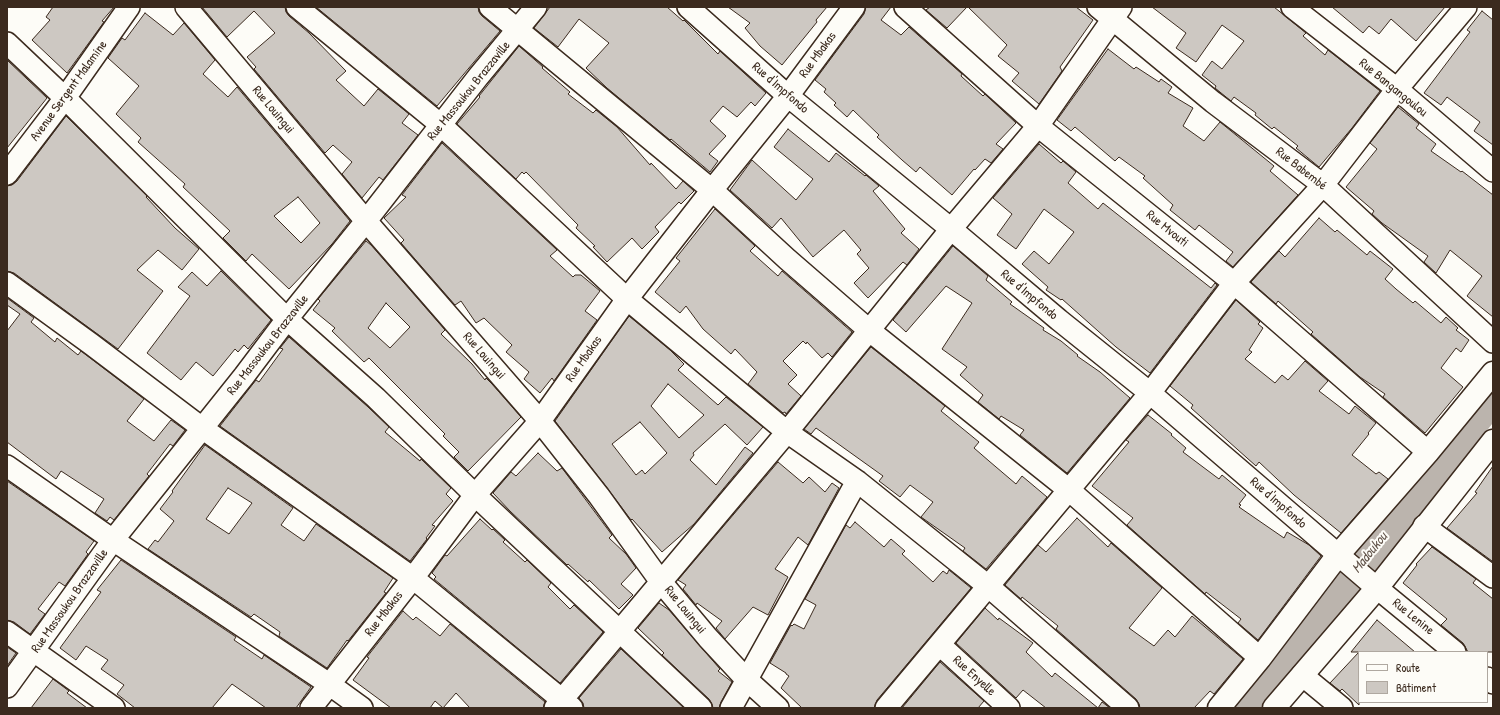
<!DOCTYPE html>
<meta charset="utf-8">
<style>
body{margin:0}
#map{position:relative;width:1500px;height:715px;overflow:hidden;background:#fdfcf7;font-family:"Patrick Hand",sans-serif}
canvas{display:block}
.frame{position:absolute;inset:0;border:8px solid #3b2a1e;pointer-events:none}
.legend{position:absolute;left:1358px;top:651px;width:130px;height:52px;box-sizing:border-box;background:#fdfcf7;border:1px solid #afa8a0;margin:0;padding:5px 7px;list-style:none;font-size:12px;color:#3b2a1e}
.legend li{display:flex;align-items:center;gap:8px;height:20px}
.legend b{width:20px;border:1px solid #afa8a0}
</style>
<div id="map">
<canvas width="1500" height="715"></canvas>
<div class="frame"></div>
<ul class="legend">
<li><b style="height:5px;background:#fdfcf7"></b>Route</li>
<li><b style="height:11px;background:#cdc8c2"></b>Bâtiment</li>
</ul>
</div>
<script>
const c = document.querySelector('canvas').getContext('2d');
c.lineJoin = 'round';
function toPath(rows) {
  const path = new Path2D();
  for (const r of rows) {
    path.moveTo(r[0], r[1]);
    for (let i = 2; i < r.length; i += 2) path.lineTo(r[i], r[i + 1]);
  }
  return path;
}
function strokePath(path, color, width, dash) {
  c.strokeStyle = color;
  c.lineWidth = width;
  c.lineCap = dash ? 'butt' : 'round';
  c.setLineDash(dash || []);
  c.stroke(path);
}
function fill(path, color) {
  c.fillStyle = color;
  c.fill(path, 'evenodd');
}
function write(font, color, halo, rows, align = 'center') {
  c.font = font + ' "Patrick Hand",sans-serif';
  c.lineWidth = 4;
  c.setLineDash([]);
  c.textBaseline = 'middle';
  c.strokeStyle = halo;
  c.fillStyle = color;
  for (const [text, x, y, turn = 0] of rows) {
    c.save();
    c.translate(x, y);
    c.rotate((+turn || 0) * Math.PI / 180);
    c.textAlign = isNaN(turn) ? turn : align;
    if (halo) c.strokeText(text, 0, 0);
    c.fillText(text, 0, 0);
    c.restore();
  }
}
strokePath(toPath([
 [1246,708,1493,398]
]), '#bbb4ad', 31);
const building = toPath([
 [53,7,114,7,102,21,104,22,67,73,32,40,50,20,46,17,53,7],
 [202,7,285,7,286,12,289,16,309,33,346,71,336,80,364,106,378,89,409,114,402,123,418,135,383,180,379,177,362,198,342,174,352,162,333,145,325,153,254,69,256,67,247,57,275,33,254,11,227,37,202,7],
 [316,7,478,7,479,12,482,16,500,31,437,106,316,7],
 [550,7,667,7,683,21,684,20,718,54,720,51,766,93,755,106,751,102,737,117,723,106,710,121,726,136,709,154,718,161,710,172,671,139,670,140,607,88,586,68,609,43,579,19,558,47,534,28,550,7],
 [728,7,827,7,816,20,817,22,782,65,760,46,745,28,750,23,728,7],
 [866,7,891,7,881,20,901,35,909,27,962,74,961,76,983,96,985,94,1016,123,996,144,1003,149,991,163,985,159,975,170,974,169,952,195,920,167,916,172,902,160,877,137,879,135,853,110,847,117,834,105,836,103,824,92,826,89,815,80,864,14,866,7],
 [930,7,967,7,947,28,926,10,930,7],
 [968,7,1076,7,1093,20,1060,67,1062,71,1039,104,1012,81,1019,73,998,56,1007,45,968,7],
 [1152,7,1274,7,1306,33,1303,36,1325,55,1328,50,1380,91,1352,128,1319,167,1296,148,1298,146,1274,127,1272,129,1255,115,1256,113,1234,97,1231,101,1215,88,1216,86,1202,75,1212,61,1222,69,1244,41,1222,25,1196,62,1176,48,1186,33,1152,7],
 [1332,7,1445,7,1416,41,1391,19,1379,34,1369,26,1363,33,1332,7],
 [1482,11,1493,20,1493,145,1474,131,1480,122,1447,97,1441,105,1424,93,1470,32,1467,30,1482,11],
 [145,13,173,35,184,23,215,60,203,74,228,97,237,87,350,221,332,244,289,289,252,254,246,261,223,238,230,231,183,187,185,184,138,142,141,138,116,114,139,86,108,58,122,38,125,40,145,13],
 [298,197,320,223,301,243,274,216,298,197],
 [519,46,543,67,542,68,570,92,568,94,593,113,596,110,617,127,650,165,651,163,676,189,683,181,694,191,681,204,679,202,655,227,659,232,642,249,632,238,607,262,593,247,595,246,576,228,578,225,526,172,524,174,522,172,516,179,457,124,480,97,479,96,519,46],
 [1108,49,1134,69,1136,67,1159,82,1161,79,1172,87,1168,93,1193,108,1183,126,1204,141,1220,122,1274,166,1270,171,1298,195,1233,267,1226,261,1233,252,1199,225,1195,230,1170,210,1173,205,1143,178,1145,176,1119,157,1115,161,1075,127,1071,131,1057,120,1108,49],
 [7,60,47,98,7,148,7,60],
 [1398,107,1419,124,1416,128,1436,144,1431,151,1461,172,1462,171,1493,195,1493,317,1467,296,1482,276,1450,250,1436,273,1424,262,1428,256,1382,223,1372,214,1374,211,1346,187,1377,149,1370,143,1398,107],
 [66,116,147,196,146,197,175,228,199,249,182,270,158,250,137,270,163,291,118,349,14,273,7,271,7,186,12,185,17,181,66,116],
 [788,129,829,162,836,153,865,176,866,175,879,186,873,191,905,229,901,233,919,249,907,265,903,262,868,298,854,283,869,268,857,254,861,250,844,230,813,257,781,218,772,228,730,190,752,160,796,200,813,179,774,147,788,129],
 [442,143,557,250,550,256,573,277,575,275,581,275,600,291,585,311,597,320,554,381,552,378,540,393,524,379,529,372,506,352,512,345,484,318,476,323,461,301,455,305,401,243,404,240,384,218,406,197,402,195,442,143],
 [1039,144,1061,163,1063,161,1076,172,1068,183,1098,209,1103,203,1211,288,1215,283,1217,285,1150,373,1116,347,1062,299,1061,300,1046,290,1048,287,1022,264,1034,251,1049,264,1074,232,1044,209,1016,249,997,235,1012,214,993,198,1039,144],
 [715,209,755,246,750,251,778,276,782,271,852,332,832,357,828,353,822,358,807,342,806,344,803,341,783,361,797,375,788,384,801,396,786,414,785,412,783,413,748,384,757,372,735,349,731,354,703,329,686,306,680,313,655,292,680,261,676,258,715,209],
 [1319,218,1335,232,1337,230,1367,255,1370,251,1393,269,1385,279,1396,289,1413,303,1415,301,1441,323,1446,317,1458,328,1456,330,1469,340,1461,352,1456,348,1441,368,1463,387,1425,433,1383,397,1385,394,1360,377,1311,334,1313,332,1278,301,1276,304,1251,282,1279,251,1285,257,1319,218],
 [366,241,371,245,445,330,441,334,472,364,485,380,486,378,492,384,521,417,468,471,454,457,459,452,443,436,445,434,369,358,364,362,332,331,335,328,313,310,320,301,318,299,366,241],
 [386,303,410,327,390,348,368,328,386,303],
 [953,246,988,276,986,280,1012,302,1010,304,1044,328,1043,330,1061,341,1078,355,1077,356,1100,372,1130,398,1067,473,1020,435,1024,430,1001,416,999,419,978,402,983,395,960,375,967,367,942,349,972,303,946,286,906,332,893,320,953,246],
 [221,271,271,320,248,349,244,345,238,352,235,349,213,376,196,362,181,380,147,353,190,296,178,287,192,272,207,286,221,271],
 [7,298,34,318,31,322,55,342,57,338,78,355,81,351,144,399,127,421,154,441,171,420,185,430,173,446,170,444,147,474,149,476,114,520,110,517,107,521,95,513,104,499,61,471,56,479,7,442,7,331,20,314,7,305,7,298],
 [1236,300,1260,322,1258,324,1263,328,1249,350,1252,352,1245,359,1275,383,1282,375,1288,380,1305,361,1328,381,1319,391,1349,414,1355,406,1376,423,1368,433,1369,434,1352,455,1376,474,1379,472,1388,479,1341,533,1294,495,1259,462,1256,466,1191,408,1193,405,1170,386,1236,300],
 [629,316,670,350,684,364,678,370,718,405,726,397,763,427,747,445,725,424,693,453,694,455,690,460,716,485,745,447,753,453,694,524,662,552,632,519,631,520,608,489,555,421,629,316],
 [668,384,704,415,679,438,651,406,668,384],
 [640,422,667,453,645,474,642,470,636,475,612,444,640,422],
 [289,337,368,407,389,427,385,432,420,461,421,459,451,488,446,494,453,501,432,525,435,526,426,538,427,539,410,561,220,426,256,380,259,382,283,349,280,348,289,337],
 [871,347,945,406,941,411,979,442,974,448,989,461,1016,484,1022,476,1047,497,986,569,963,551,965,548,921,517,933,502,910,485,900,497,879,481,883,476,816,428,811,434,804,429,871,347],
 [1148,415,1172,434,1171,435,1186,448,1183,452,1219,479,1222,475,1246,495,1239,504,1241,505,1239,507,1284,538,1287,532,1309,545,1321,556,1258,640,1238,623,1241,619,1206,592,1205,594,1127,525,1133,518,1092,486,1129,442,1126,440,1148,415],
 [205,445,293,508,281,525,304,541,316,524,393,578,384,592,386,593,348,641,347,640,327,668,279,636,280,632,254,614,251,617,148,549,155,540,158,542,174,521,160,509,173,492,172,491,205,445],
 [228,488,252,503,229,534,206,519,228,488],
 [538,453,557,471,562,468,612,535,609,538,626,554,636,568,621,584,633,595,619,609,589,580,588,582,568,564,567,565,510,511,493,493,511,472,516,476,538,453],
 [778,462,803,483,809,477,825,492,832,483,839,488,808,545,798,537,775,569,788,577,768,615,753,607,725,639,716,628,722,621,697,603,696,605,683,589,686,585,678,580,778,462],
 [1493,466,1493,560,1492,561,1447,528,1477,493,1475,492,1493,466],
 [7,481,94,541,86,552,88,554,65,586,59,582,38,609,45,614,30,634,14,622,7,620,7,481],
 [1077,518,1108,547,1111,543,1162,588,1129,628,1154,646,1168,630,1175,637,1192,616,1243,659,1214,694,1210,691,1194,708,1140,708,1139,704,1136,699,1056,629,1058,626,1022,597,1021,599,1005,585,1038,545,1046,552,1077,518],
 [480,519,492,530,493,529,505,540,503,542,525,562,527,560,551,583,548,587,570,609,574,605,603,632,560,683,434,579,436,577,432,573,445,555,447,556,480,519],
 [855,522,884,547,891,539,905,551,902,554,933,582,943,571,947,574,949,570,971,588,877,700,874,708,802,708,781,688,789,676,786,674,786,673,770,663,791,625,792,626,794,624,804,629,816,605,805,599,846,525,850,528,855,522],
 [1432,547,1476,579,1473,583,1493,599,1493,652,1468,652,1463,643,1441,625,1447,619,1403,583,1417,565,1416,564,1432,547],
 [121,560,236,637,234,640,262,659,264,655,311,687,296,708,266,708,232,684,212,708,135,708,117,694,124,685,101,669,108,660,86,646,76,660,60,648,101,592,97,590,121,560],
 [659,603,669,610,720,669,718,671,732,682,721,702,719,708,713,708,712,704,709,699,662,655,664,653,638,628,659,603],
 [985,608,998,620,999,618,1033,643,1026,652,1052,677,1055,673,1098,708,1102,702,1110,708,1046,708,1023,690,1016,698,956,643,985,608],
 [403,611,413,620,416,617,440,636,450,624,545,702,543,708,470,708,456,693,443,708,435,701,430,708,391,708,353,680,369,658,367,657,403,611],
 [1377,620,1415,652,1359,652,1359,705,1342,689,1340,691,1330,683,1359,652,1351,652,1377,620],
 [7,647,16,653,7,666,7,647],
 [621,649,684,708,584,708,583,703,579,698,621,649],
 [940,662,984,701,978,708,902,708,940,662],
 [53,679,69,691,67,693,87,708,31,708,53,679]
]);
fill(building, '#cdc8c2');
strokePath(building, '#3b2a1e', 1);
const minor = toPath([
 [186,7,366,221,540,421,599,496,661,582,708,638,746,679,778,708],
 [297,7,441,125,627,299,787,432,857,481,988,586,1128,708],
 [490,7,712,190,787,259,870,331,1069,490,1260,658],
 [688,7,788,96,951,229,1059,320,1150,393,1371,583,1455,652],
 [905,7,1038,126,1234,283,1428,452],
 [1098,7,1213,102,1323,185,1493,342],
 [1292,7,1397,89,1493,171],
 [7,43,65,98,287,319,376,398,475,495,701,708],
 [7,174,65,98,129,7],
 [7,283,91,344,202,428,413,578,572,708],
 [7,466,113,540,329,684,362,708],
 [1424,526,1493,577],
 [7,632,114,708],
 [940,645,1009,708],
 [1302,675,1342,708],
 [1487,678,1493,683],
 [7,687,113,540,244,376,287,319,366,221,478,77,536,7],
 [311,708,413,578,475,495,540,421,627,299,712,190,788,96,854,7],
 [555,708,787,432,951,229,1038,126,1121,7],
 [731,708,857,481],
 [886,708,1150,393,1234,283,1323,185,1397,89,1466,7]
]);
const major = toPath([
 [1219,708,1260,658,1338,555,1428,452,1493,373],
 [1274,708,1377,588,1493,441]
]);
strokePath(minor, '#3b2a1e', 24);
strokePath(major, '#3b2a1e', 25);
strokePath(minor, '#fdfcf7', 21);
strokePath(major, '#fdfcf7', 22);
write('13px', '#3b2a1e', '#fdfcf7', [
 ["Rue Mbakas",818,55,-54],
 ["Rue d'Impfondo",780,88,41],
 ["Rue Bangangoulou",1393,88,39],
 ["Avenue Sergent Malamine",69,91,-54],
 ["Rue Massoukou Brazzaville",469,91,-51],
 ["Rue Louingui",273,110,50],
 ["Rue Babembé",1301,169,38],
 ["Rue Mvouti",1167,229,39],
 ["Rue d'Impfondo",1029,295,40],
 ["Rue Massoukou Brazzaville",268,345,-52],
 ["Rue Louingui",484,356,49],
 ["Rue Mbakas",584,359,-55],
 ["Rue d'Impfondo",1278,503,41],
 ["Rue Massoukou Brazzaville",70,601,-55],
 ["Rue Louingui",685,610,51],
 ["Rue Mbakas",384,614,-52],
 ["Rue Lenine",1413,617,39],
 ["Rue Enyelle",974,676,42]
]);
write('italic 14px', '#615349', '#fdfcf7', [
 ["Madoukou",1370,553,-51]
]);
</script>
